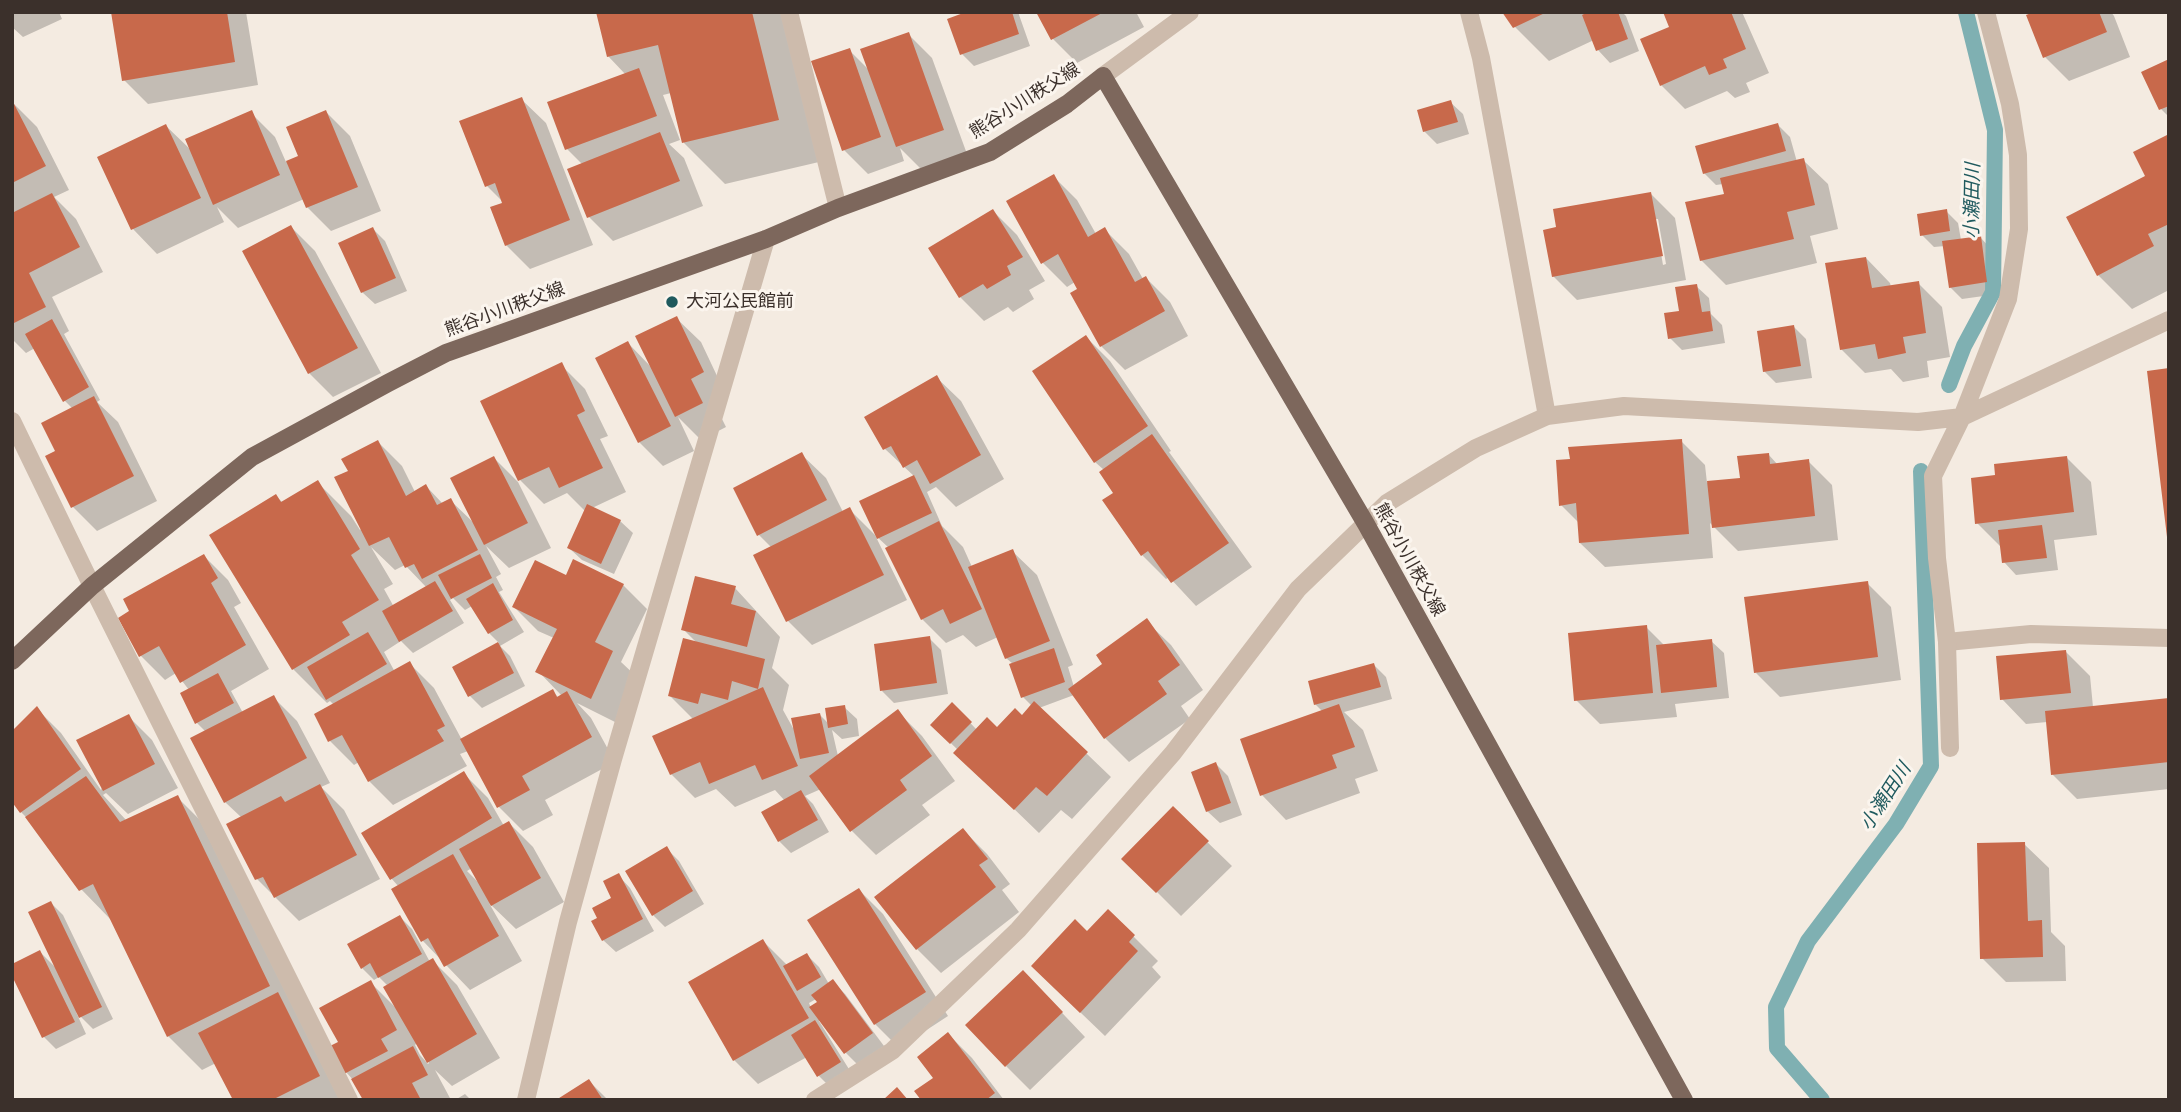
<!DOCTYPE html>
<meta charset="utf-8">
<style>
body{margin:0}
#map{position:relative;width:2181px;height:1112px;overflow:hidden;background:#f4ebe1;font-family:Manrope,sans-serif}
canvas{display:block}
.frame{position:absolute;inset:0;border:14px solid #3b302b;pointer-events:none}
</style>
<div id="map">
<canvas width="2181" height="1112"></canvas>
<div class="frame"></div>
</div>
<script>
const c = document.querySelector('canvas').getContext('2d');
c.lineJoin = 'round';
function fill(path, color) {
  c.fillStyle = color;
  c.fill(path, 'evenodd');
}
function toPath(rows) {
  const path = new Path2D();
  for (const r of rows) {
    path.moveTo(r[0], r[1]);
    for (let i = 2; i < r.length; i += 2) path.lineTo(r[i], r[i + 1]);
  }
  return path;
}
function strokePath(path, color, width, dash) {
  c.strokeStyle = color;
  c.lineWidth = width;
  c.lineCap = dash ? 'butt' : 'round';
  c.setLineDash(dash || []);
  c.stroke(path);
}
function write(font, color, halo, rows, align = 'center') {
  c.font = font + ' Manrope,"Noto Sans JP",sans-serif';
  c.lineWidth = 6;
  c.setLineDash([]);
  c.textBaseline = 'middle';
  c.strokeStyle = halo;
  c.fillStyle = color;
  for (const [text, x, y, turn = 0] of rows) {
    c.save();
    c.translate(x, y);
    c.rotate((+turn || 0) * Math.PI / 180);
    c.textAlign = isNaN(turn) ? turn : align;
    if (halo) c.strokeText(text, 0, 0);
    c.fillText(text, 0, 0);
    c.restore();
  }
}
fill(toPath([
 [12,12,59,12,62,19,23,37,12,27],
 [112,12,246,12,258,85,148,104,124,80],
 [597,12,782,12,819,162,725,184,684,143,671,93,663,95,680,140,669,144,684,158,703,206,613,241,589,217,583,165,567,149,626,75,608,56],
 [971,12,1018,12,1030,46,974,66,962,54],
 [1038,12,1136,12,1144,27,1077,63,1053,39],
 [1504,12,1622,12,1626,16,1639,51,1610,63,1598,50,1594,40,1549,61,1515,27],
 [1668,12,1742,12,1769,73,1746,83,1750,92,1735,98,1727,91,1685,109,1661,85,1671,28],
 [2039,12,2111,12,2114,16,2130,57,2069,81,2045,57],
 [908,34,932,58,967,154,922,170,900,148,904,161,868,174,844,150,849,50,870,71],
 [2169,61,2169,117,2161,109],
 [521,99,546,123,593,245,530,269,506,245,505,204,487,186],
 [1450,102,1463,114,1469,134,1437,144,1424,131],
 [13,103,37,127,69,190,54,197,76,219,103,272,52,297,69,331,64,334,100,400,97,402,118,422,157,501,97,531,73,507,57,452,73,409,65,401,35,348,26,353,12,339],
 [326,112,350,136,381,211,331,231,307,207,304,199,238,228,217,207,224,222,157,254,133,229,99,158,166,126,192,151,251,113,275,137,286,162,300,157],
 [1778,125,1790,137,1797,162,1803,160,1828,184,1838,229,1810,236,1817,263,1726,285,1701,260,1726,195,1723,184,1716,185,1704,173],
 [2169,136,2169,290,2132,309,2098,275],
 [1053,176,1077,200,1096,234,1105,230,1129,254,1143,279,1146,278,1170,302,1188,336,1125,370,1101,346,1075,282,1067,287,1043,263,1009,202],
 [1651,194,1675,218,1686,280,1577,300,1553,276],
 [1655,219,1658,219,1666,264,1663,265],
 [993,211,1017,235,1045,281,1029,290,1034,299,1013,312,1008,307,984,321,960,297],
 [1946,211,1958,223,1961,240,1980,237,1992,250,1998,294,1962,299,1950,287,1945,246,1934,247,1922,235],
 [291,227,315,251,381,373,333,397,309,373],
 [373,229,385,241,407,291,375,304,362,292],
 [1866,258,1890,283,1891,287,1918,283,1942,307,1950,357,1927,361,1929,377,1903,382,1891,369,1865,373,1841,349],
 [1696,286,1709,298,1711,314,1722,325,1725,343,1682,350,1670,338],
 [676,318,701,342,727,397,714,403,726,427,701,440,678,417,694,451,663,466,639,442,628,343,652,368],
 [1794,327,1806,339,1812,378,1776,383,1764,371],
 [1086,337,1110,361,1171,451,1169,452,1252,567,1196,606,1169,577,1166,579,1142,555,1116,493,1104,470,1095,462],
 [561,365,585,389,608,436,600,439,626,492,592,508,620,521,633,533,614,574,582,560,569,548,586,512,567,493,544,504,520,480],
 [936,377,961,401,1004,479,956,507,936,487,927,492,942,526,963,547,972,567,1012,551,1037,575,1073,665,1068,667,1074,687,1104,665,1146,621,1171,645,1203,690,1181,706,1190,719,1129,762,1105,738,1074,695,1039,708,1111,777,1072,819,1061,810,1039,833,980,776,958,750,932,725,952,704,977,730,997,729,1022,718,1032,706,1023,697,1013,664,1006,658,998,637,976,647,963,635,946,643,922,619,889,548,875,535,907,600,812,645,788,621,755,555,771,547,759,535,801,454,826,478,843,512,849,509,877,537,915,477,885,449],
 [1681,441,1705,465,1707,483,1742,480,1768,454,1778,465,1808,461,1832,485,1838,540,1738,551,1710,523,1713,558,1605,567,1580,543,1579,523,1561,505],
 [378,442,402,466,415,492,426,486,443,504,450,500,475,524,494,458,518,482,551,548,509,568,486,546,501,574,496,577,503,590,499,592,524,632,500,646,510,656,525,686,482,708,470,696,454,668,499,643,489,633,472,606,465,610,453,598,450,600,464,623,413,653,401,641,384,652,395,672,410,664,434,688,462,740,552,691,559,698,562,696,538,671,554,638,538,631,514,607,566,577,623,585,647,609,621,662,637,677,615,722,577,703,591,718,615,762,545,800,553,815,523,831,499,807,468,751,460,754,467,766,393,805,369,781,359,762,354,765,330,741,334,705,330,701,327,703,293,669,276,496,283,503,317,482,351,516,360,530,362,528,350,472],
 [371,547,395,570,405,565,427,588,394,607,384,589,393,584],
 [2067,458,2091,482,2097,535,2054,540,2058,570,2016,575,2004,562,2002,548,1977,523,1997,476],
 [204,556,228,580,241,603,234,607,269,669,231,691,243,713,273,697,297,721,330,783,321,787,344,810,380,879,299,921,257,879,242,818,225,802,206,732,197,723,189,690,176,673,165,680,141,656,120,618],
 [1867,583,1891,607,1901,680,1780,697,1756,673],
 [735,588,780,637,772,668,789,685,783,710,793,728,820,715,829,724,844,707,857,719,859,736,842,739,832,730,838,756,898,712,922,736,955,781,922,805,930,815,876,855,852,831,821,789,805,796,813,804,829,832,791,853,779,841,763,813,785,801,775,790,735,807,716,789,695,798,671,774,694,720,670,696,697,643,683,629],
 [1646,627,1665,646,1711,641,1724,653,1729,698,1675,704,1677,717,1600,724,1576,700],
 [929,638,941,650,948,694,894,703,882,691],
 [2066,652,2090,676,2093,707,2169,699,2169,789,2077,799,2053,775,2047,722,2026,724,2002,699],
 [1374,665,1386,677,1392,699,1344,712,1363,730,1378,771,1355,779,1360,793,1286,820,1262,795,1242,740,1323,712,1315,704],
 [37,709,61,733,101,790,128,716,152,740,178,788,128,814,106,793,103,795,126,820,177,797,211,831,343,1100,235,1100,216,1063,202,1070,168,1036,114,923,81,889,31,822,21,812],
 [1216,764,1228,776,1242,815,1220,823,1207,811],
 [464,774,488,798,504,826,509,823,533,847,564,902,516,929,489,903,522,961,470,990,423,941,394,890,399,887,391,878],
 [472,868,479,883,467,871],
 [1173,809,1232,866,1181,916,1124,859],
 [963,830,987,854,1010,884,1002,890,1019,912,941,973,917,949],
 [2024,844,2049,868,2051,932,2065,946,2066,981,2006,982,1982,958],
 [667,849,679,861,704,904,665,927,653,915],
 [618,875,630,888,654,931,616,952,603,940,599,919,613,899],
 [859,890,883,914,948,1016,899,1048,875,1024],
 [51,903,63,915,113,1019,93,1029,76,1012,86,1034,56,1049,44,1037,40,952,57,969],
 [1108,911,1158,961,1152,967,1161,977,1105,1036,1057,990,1087,933],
 [400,917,412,929,430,962,433,961,457,985,500,1058,452,1086,435,1070,451,1100,365,1100,355,1082,346,1072,340,1043,370,982,395,1007,388,986,379,977,374,980,362,968],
 [417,1043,429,1063,428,1064,420,1055,415,1045],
 [763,941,788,966,807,955,819,967,829,984,833,982,845,994,884,1046,858,1065,846,1053,821,1020,819,1021,852,1074,831,1088,819,1076,807,1057,758,1084,734,1060],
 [816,999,819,1002,811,1008,809,1003],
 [1047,997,1085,1037,1030,1090,1006,1066],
 [948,1034,972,1058,1004,1100,923,1100,935,1078],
 [589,1081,608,1100,559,1100],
 [465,1094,471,1100,455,1100]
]), '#0003');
strokePath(toPath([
 [1949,385,1964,346,1993,292,1995,130,1966,12],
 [1822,1100,1777,1048,1776,1007,1808,941,1896,824,1931,766,1921,471]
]), '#7fb0b2', 16);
fill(toPath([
 [111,12,227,12,235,62,122,81],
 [596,12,752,12,779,120,682,143,658,45,607,57],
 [966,12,1012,12,1019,34,960,55,947,19],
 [1036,12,1104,12,1051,40],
 [1502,12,1547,12,1513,28],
 [1588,12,1618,12,1628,39,1596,51,1582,15],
 [1663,12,1731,12,1746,49,1723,59,1727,68,1709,75,1705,66,1660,86,1640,39,1669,27],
 [2034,12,2099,12,2107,32,2043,58,2026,15],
 [909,32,944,130,896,147,860,49],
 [850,48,881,137,842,151,811,61],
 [2169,59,2169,106,2159,110,2141,72],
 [639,68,657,116,565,150,547,102],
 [522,97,570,220,505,246,490,207,502,203,495,183,485,187,459,121],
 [12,100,46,166,12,183],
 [1451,100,1458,122,1423,132,1417,110],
 [252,110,280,175,213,205,185,139],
 [326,110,358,187,306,208,286,161,298,156,286,127],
 [1778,123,1786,151,1703,174,1695,146],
 [166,124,201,198,131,230,97,157],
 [660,132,680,181,587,218,567,169],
 [2169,134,2169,224,2148,234,2154,246,2097,276,2066,217,2145,176,2133,152],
 [1804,158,1815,205,1787,212,1794,239,1700,261,1685,202,1724,194,1720,178],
 [1054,174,1088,237,1105,227,1135,282,1146,276,1165,311,1100,347,1070,293,1077,289,1058,254,1041,264,1006,201],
 [1651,192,1663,256,1552,277,1543,230,1556,227,1553,209],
 [52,193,80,247,29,273,46,307,12,324,12,213],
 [993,209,1023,257,1007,266,1011,275,987,289,983,284,959,298,928,248],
 [1947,209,1950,231,1920,236,1917,214],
 [291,225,358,348,308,374,242,251],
 [373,227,396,278,361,293,338,243],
 [1981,236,1987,282,1949,288,1942,241],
 [1866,257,1872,288,1919,281,1926,333,1903,337,1906,353,1878,359,1875,344,1840,350,1825,263],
 [1697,284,1702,312,1710,311,1713,331,1668,339,1664,313,1679,311,1675,287],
 [677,316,704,372,691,379,703,403,675,417,635,336],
 [52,319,89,387,63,402,25,334],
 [1794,325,1801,366,1763,372,1757,331],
 [1086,335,1148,426,1094,463,1032,371],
 [628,341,671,426,638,443,595,358],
 [562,362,585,411,577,415,603,468,559,488,549,467,518,481,480,401],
 [2169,368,2169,537,2167,537,2147,371],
 [937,375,981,455,930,484,917,460,903,468,891,446,883,450,864,417],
 [94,396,134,476,71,508,45,456,55,451,41,423],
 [1152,434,1229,543,1171,583,1148,551,1141,556,1102,500,1113,493,1099,472],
 [1682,439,1689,534,1579,543,1576,503,1559,506,1556,460,1570,459,1568,447],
 [378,440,406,496,426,484,437,505,451,498,478,550,422,579,414,564,405,568,389,537,369,546,334,477,348,471,341,459],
 [802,452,827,500,757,536,733,488],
 [1769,453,1770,464,1809,459,1815,516,1712,528,1707,481,1740,478,1737,456],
 [494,456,528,523,484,545,450,478],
 [2067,456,2074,512,1975,524,1971,478,1995,475,1994,464],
 [914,475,932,513,877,539,859,501],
 [318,480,360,549,351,555,379,600,342,622,350,635,292,670,209,535,276,494,281,502],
 [587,504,621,520,601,564,567,548],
 [850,507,884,575,786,622,753,555],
 [939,521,982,609,950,624,943,609,921,620,885,548],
 [2042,525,2047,558,2002,563,1998,530],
 [1013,549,1050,641,1005,659,968,567],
 [204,554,218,578,211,583,246,645,180,683,159,646,139,657,118,618,129,611,123,599],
 [480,554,492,578,451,599,438,575],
 [573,559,624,584,595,642,613,651,591,699,535,672,557,629,512,607,535,560,566,575],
 [695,576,736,586,731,604,756,611,747,647,681,630],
 [435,581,453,611,399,642,382,611],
 [1868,581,1878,657,1754,673,1744,597],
 [493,583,513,620,488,634,466,599],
 [1147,618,1180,665,1158,681,1167,694,1104,739,1068,689,1102,664,1096,655],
 [1647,625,1653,693,1574,701,1568,633],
 [368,632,387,664,326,700,307,667],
 [930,636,937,683,880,691,874,644],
 [683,638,765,659,758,689,732,681,728,700,701,693,698,704,668,696],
 [1712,639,1717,687,1661,693,1656,645],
 [498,642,514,673,468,697,452,667],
 [1054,648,1065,682,1021,698,1009,664],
 [2066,650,2071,693,2000,700,1996,656],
 [410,661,445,726,437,730,444,741,368,782,342,735,328,742,314,714],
 [1374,663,1381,687,1314,705,1308,681],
 [218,673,234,703,195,724,180,693],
 [763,687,798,766,762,780,755,765,709,784,700,762,670,775,652,736],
 [553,689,557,697,567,691,592,737,522,776,530,790,497,808,460,739],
 [274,695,307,758,224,803,190,738],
 [2169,698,2169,762,2051,775,2045,711],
 [1034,701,1088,752,1047,796,1036,787,1014,810,953,753,987,717,997,727,1015,708,1022,715],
 [952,702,972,722,950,744,930,725],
 [1339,704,1355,747,1332,755,1337,768,1260,796,1240,739],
 [845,705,848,724,828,728,825,708],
 [37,706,81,769,20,813,12,802,12,731],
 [898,709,932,756,900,780,907,790,850,832,809,776],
 [820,713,829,753,800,759,791,718],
 [129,714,155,764,103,791,76,740],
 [1216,762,1231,803,1206,812,1191,772],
 [464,771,492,818,390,880,361,833],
 [86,776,120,822,178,795,270,986,167,1037,93,884,79,891,25,817],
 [320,784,357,855,274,898,263,877,255,880,226,824,281,796,285,802],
 [801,790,818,820,778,842,761,812],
 [1173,806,1209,841,1156,893,1121,859],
 [509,821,541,878,491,906,459,849],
 [963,828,988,859,979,865,996,887,916,950,874,897],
 [2025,842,2028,921,2042,920,2043,957,1980,959,1977,843],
 [667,846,693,891,652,916,625,871],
 [453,854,499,936,444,967,428,938,421,942,391,889],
 [619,873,643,919,602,941,591,921,597,918,592,908,611,898,603,881],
 [859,888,926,992,874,1025,807,920],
 [51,901,102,1007,79,1018,28,912],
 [1108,909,1135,935,1129,942,1138,951,1080,1013,1031,966,1075,919,1087,931],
 [400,915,422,954,378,978,370,963,361,969,347,944],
 [763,939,809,1018,733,1061,688,982],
 [40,950,75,1022,42,1038,12,976,12,964],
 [807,953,821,977,797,991,783,966],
 [433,958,477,1034,427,1063,383,987],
 [1023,970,1063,1012,1005,1067,965,1025],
 [833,979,873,1033,844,1054,809,1007,817,1002,811,995],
 [371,980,397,1030,381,1039,388,1051,344,1074,330,1046,338,1042,319,1008],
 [278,992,320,1076,272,1100,233,1100,198,1033],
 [815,1020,841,1062,817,1077,791,1035],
 [948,1032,995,1093,986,1100,921,1100,914,1091,933,1078,917,1057],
 [413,1046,428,1075,412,1083,420,1098,416,1100,363,1100,351,1079],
 [589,1079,603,1100,556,1100],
 [897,1087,908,1100,883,1100]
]), '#c8694b');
strokePath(toPath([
 [789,12,838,208],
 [1469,12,1481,58,1547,416],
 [1947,642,2031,634,2169,638]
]), '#cdbbac', 18);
strokePath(toPath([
 [12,421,92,586,349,1100],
 [1950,748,1947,642,1937,558,1933,476,1962,417,2008,299,2019,229,2018,155,2010,104,1986,12],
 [526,1100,568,922,613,759,766,239],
 [815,1100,892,1051,1018,930,1173,753,1298,589,1387,503,1476,448,1547,416,1624,406,1918,422,1962,417,2169,320]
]), '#cdbbac', 18);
strokePath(toPath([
 [1103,76,1190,12]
]), '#cdbbac', 18);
strokePath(toPath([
 [12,661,92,586,252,457,388,383,446,353,766,239,838,208,990,152,1067,104,1103,76,1366,524,1684,1100]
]), '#7d675c', 18);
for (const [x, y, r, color] of [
 [672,302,7,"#1f5a5e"]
]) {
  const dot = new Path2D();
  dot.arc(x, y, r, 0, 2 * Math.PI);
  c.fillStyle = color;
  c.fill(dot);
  strokePath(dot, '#fbf5ee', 2.5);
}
write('18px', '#3b302b', '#fbf5ee', [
 ["熊谷小川秩父線",1025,101,-32],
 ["熊谷小川秩父線",505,310,-20],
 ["熊谷小川秩父線",1409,560,61]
]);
write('18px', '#3b302b', '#fbf5ee', [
 ["大河公民館前",686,302]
], 'left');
write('italic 19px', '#1f5a5e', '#fbf5ee', [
 ["小瀬田川",1973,201,-89],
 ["小瀬田川",1886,797,-57]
]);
</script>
